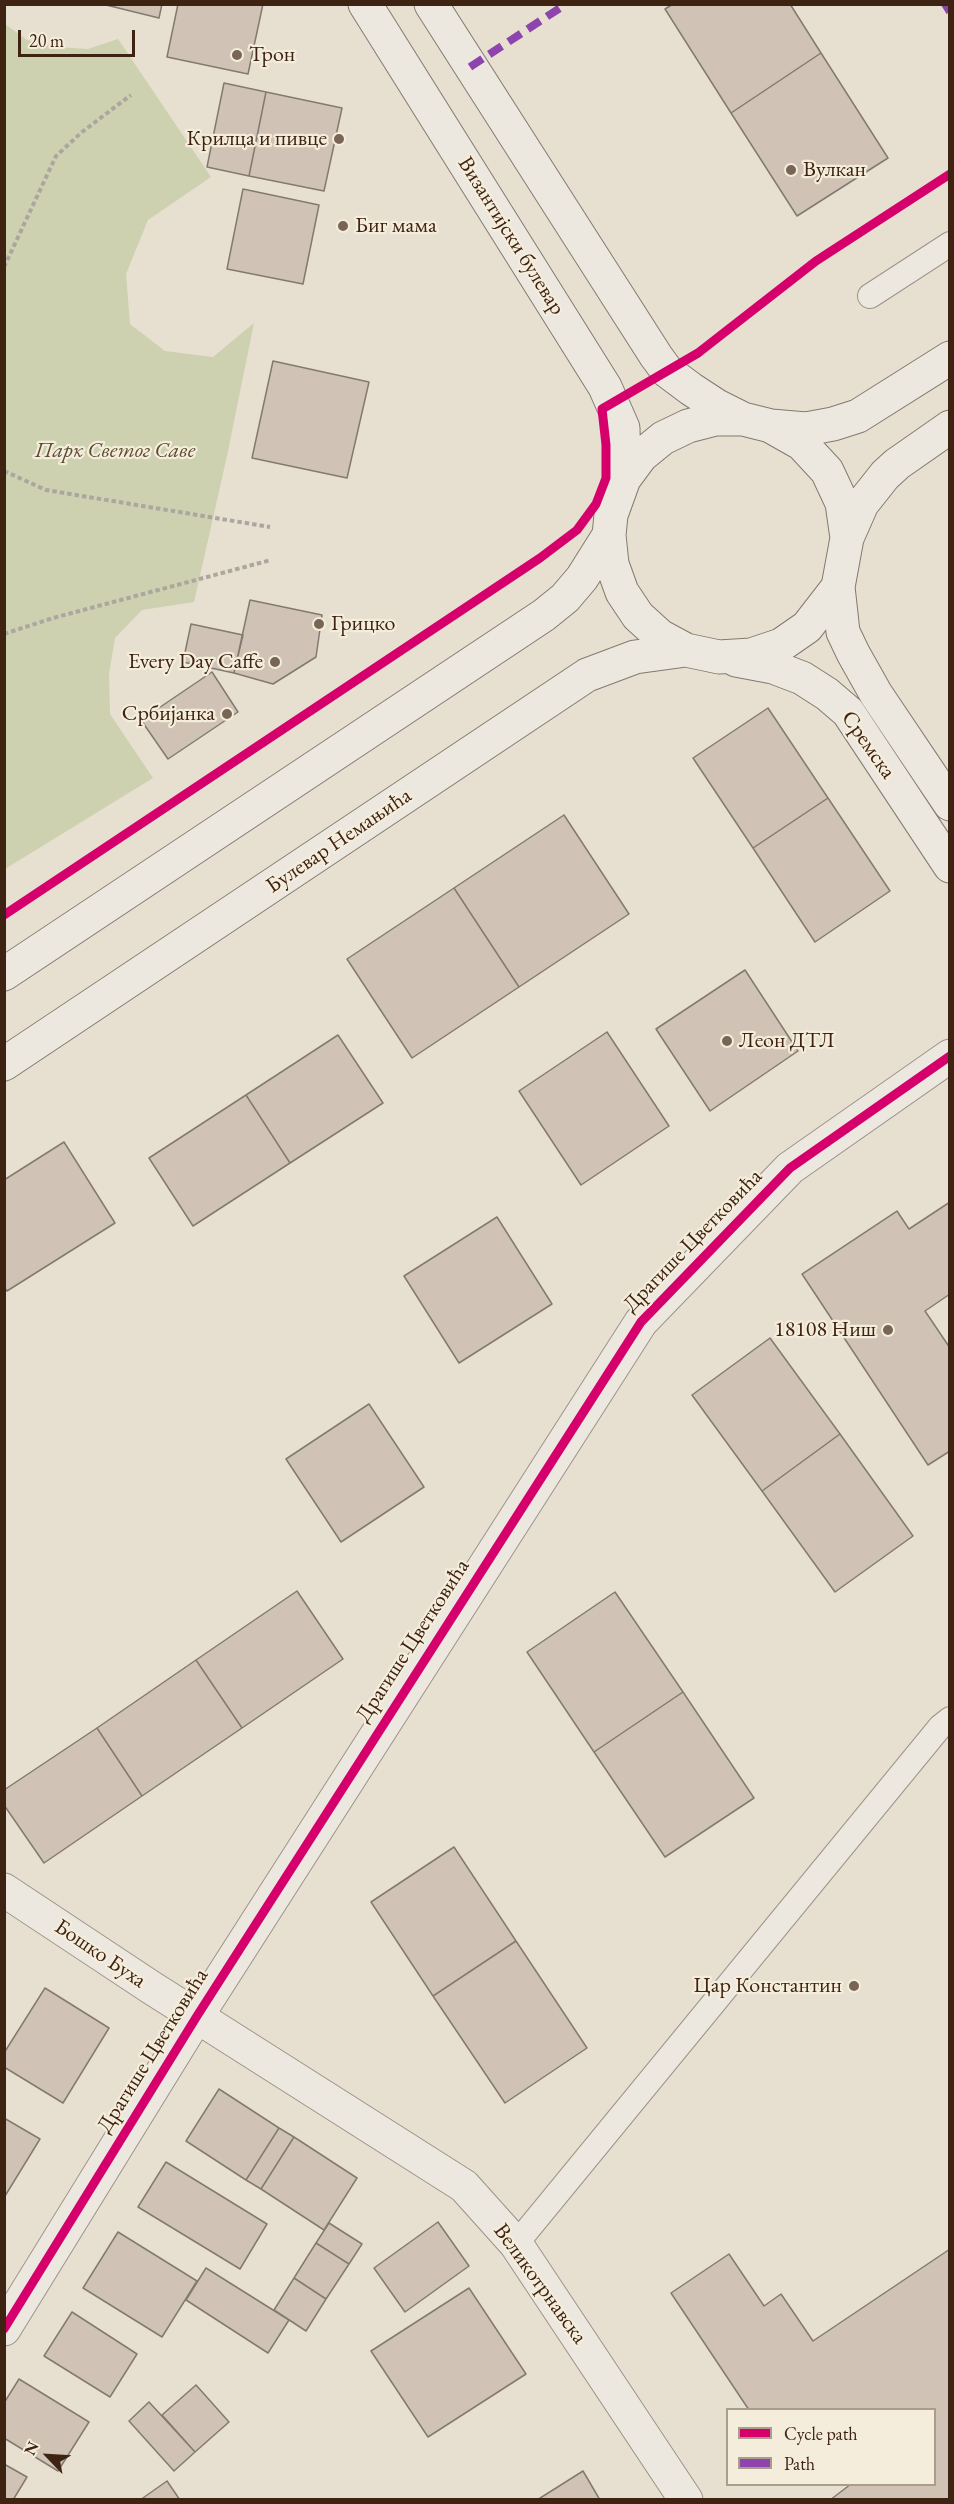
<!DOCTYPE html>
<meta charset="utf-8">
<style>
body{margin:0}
#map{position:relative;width:954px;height:2504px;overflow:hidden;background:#e7e0d0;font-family:"EB Garamond",serif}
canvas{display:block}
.frame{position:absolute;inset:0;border:6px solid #3e2313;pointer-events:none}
.legend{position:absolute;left:726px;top:2408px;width:210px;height:78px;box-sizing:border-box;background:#f5eddb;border:2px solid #ac9c8b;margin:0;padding:8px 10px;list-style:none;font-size:18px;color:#3e2313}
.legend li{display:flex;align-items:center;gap:12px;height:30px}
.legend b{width:30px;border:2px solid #ac9c8b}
.north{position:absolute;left:18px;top:2426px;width:60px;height:60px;-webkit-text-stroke:4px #f5eddb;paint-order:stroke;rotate:295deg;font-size:16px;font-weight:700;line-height:24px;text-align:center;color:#3e2313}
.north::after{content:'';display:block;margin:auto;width:21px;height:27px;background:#3e2313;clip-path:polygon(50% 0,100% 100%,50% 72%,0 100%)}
.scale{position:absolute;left:18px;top:30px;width:117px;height:27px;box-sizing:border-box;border:3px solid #3e2313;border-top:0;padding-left:8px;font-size:18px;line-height:21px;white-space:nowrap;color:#3e2313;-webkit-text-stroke:4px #f5eddb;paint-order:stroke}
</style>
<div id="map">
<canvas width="954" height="2504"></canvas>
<div class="frame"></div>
<ul class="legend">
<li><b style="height:8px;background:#d6006c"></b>Cycle path</li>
<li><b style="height:8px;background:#8e44ad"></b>Path</li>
</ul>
<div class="north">N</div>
<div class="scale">20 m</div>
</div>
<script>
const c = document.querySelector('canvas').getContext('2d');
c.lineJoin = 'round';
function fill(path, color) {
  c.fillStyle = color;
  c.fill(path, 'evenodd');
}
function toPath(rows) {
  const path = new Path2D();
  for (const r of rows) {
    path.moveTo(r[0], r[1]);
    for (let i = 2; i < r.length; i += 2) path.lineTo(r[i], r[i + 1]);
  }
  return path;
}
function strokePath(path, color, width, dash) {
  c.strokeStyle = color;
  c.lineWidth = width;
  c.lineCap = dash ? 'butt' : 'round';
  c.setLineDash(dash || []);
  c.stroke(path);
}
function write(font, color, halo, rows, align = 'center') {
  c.font = font + ' "EB Garamond",serif';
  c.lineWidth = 4.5;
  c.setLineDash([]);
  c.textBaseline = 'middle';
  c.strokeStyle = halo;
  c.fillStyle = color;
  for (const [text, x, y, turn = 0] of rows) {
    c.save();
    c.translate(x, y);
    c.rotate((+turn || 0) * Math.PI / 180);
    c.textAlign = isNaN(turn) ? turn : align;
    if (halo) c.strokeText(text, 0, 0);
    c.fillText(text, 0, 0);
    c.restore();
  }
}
fill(toPath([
 [5,24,27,40,57,47,88,49,118,39,211,177,148,220,126,274,130,324,165,351,213,357,254,323,227,456,194,602,142,610,115,638,109,674,110,714,153,778,5,869]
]), '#cdd1b0');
const building = toPath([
 [102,4,162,4,159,18,102,4],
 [178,4,263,4,248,74,167,57,178,4],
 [673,4,790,4,821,53,731,113,665,9,673,4],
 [821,53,888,158,797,216,731,113,821,53],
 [224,83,266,92,249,176,207,167,224,83],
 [266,92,342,108,324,191,249,176,266,92],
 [243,189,319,205,303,284,227,269,243,189],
 [273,361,369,382,347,478,252,458,273,361],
 [250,600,322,615,316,657,273,684,234,673,250,600],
 [191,624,243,635,234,673,183,662,191,624],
 [212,672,238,712,168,759,141,720,212,672],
 [768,708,828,798,753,848,693,758,768,708],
 [828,798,890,891,815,942,753,848,828,798],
 [564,815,629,914,519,987,454,888,564,815],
 [454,888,519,987,412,1058,347,959,454,888],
 [745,970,798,1051,710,1111,656,1029,745,970],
 [607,1032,669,1126,581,1185,519,1091,607,1032],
 [338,1035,383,1103,290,1163,246,1095,338,1035],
 [246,1095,290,1163,193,1226,149,1158,246,1095],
 [64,1142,115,1223,7,1291,4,1287,4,1180,64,1142],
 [950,1202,950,1294,925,1311,950,1348,950,1451,928,1465,802,1274,897,1211,909,1229,950,1202],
 [497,1217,552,1304,459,1363,404,1276,497,1217],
 [770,1338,840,1434,762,1491,692,1395,770,1338],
 [369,1404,424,1487,341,1542,286,1459,369,1404],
 [840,1434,913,1536,835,1592,762,1491,840,1434],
 [297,1591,343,1659,242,1728,196,1660,297,1591],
 [615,1592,683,1692,594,1752,527,1652,615,1592],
 [196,1660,242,1728,142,1796,97,1728,196,1660],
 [683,1692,754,1798,665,1857,594,1752,683,1692],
 [97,1728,142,1796,44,1863,4,1805,4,1790,97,1728],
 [454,1847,516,1941,433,1996,371,1902,454,1847],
 [516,1941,587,2048,505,2103,433,1996,516,1941],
 [45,1988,109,2028,63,2103,4,2067,4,2053,45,1988],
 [219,2089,279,2128,246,2180,186,2141,219,2089],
 [4,2118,40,2139,5,2196,4,2196,4,2118],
 [279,2128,294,2137,261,2189,246,2180,279,2128],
 [294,2137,357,2178,324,2230,261,2189,294,2137],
 [166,2162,267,2224,240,2269,138,2207,166,2162],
 [438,2222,469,2266,405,2312,374,2268,438,2222],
 [329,2223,362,2244,349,2264,316,2243,329,2223],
 [118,2232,197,2281,162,2337,83,2288,118,2232],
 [316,2243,349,2264,326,2299,294,2278,316,2243],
 [950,2249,950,2500,830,2500,851,2484,934,2484,934,2410,749,2410,671,2293,729,2254,764,2306,781,2294,813,2341,950,2249],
 [206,2268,289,2320,268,2353,186,2300,206,2268],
 [294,2278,326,2299,306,2331,274,2310,294,2278],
 [469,2288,526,2374,428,2437,371,2351,469,2288],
 [72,2312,137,2354,110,2397,44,2356,72,2312],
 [19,2379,89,2422,58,2471,4,2438,4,2403,19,2379],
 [196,2385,229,2422,195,2452,162,2415,196,2385],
 [149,2402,195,2452,174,2471,129,2421,149,2402],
 [4,2464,27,2477,13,2500,4,2500,4,2464],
 [583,2471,600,2500,537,2500,583,2471],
 [167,2481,180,2500,140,2500,167,2481]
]);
fill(building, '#d0c3b5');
strokePath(building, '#827a70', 1.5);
const lane = toPath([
 [870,296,950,244],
 [516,2244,940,1727,950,1719]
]);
const street = toPath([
 [4,1890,152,1988,464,2186,516,2244,686,2500],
 [4,2329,197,2016,641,1322,790,1168,950,1056]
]);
const secondary = toPath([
 [365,4,605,387,623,428,624,479],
 [431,4,656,356,667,371,691,389,717,406,743,419],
 [950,358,858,416,833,424,806,429,771,426,743,419,715,419,688,426,663,438,641,456,624,479,611,515,609,535,612,564,622,592,638,616,660,636,686,650,719,657,751,655,781,645,807,627,838,587,847,538,862,504,885,475,897,464,950,427],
 [772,427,802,444,827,471,842,503,847,538],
 [838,587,843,632,853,653,876,694,950,804],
 [736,660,773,667,802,678,827,694,848,712,950,866],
 [4,974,544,615,565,598,582,578,609,535],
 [4,1064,587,675,635,657,686,650]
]);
strokePath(lane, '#9b9388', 26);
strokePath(street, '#9b9388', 35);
strokePath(secondary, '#827a70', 35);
strokePath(toPath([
 [4,267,56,156,82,132,131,95],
 [4,471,46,490,270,527],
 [4,634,53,618,271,560]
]), '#aca69f', 4, [4.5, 3]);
strokePath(lane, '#ece8e0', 24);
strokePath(street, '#ece8e0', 33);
strokePath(secondary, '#ece8e0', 33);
strokePath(toPath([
 [945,4,950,12],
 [470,67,566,4]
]), '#8e44ad', 8, [15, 8]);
strokePath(toPath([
 [4,915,540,558,577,530,596,504,606,478,606,445,602,409,698,353,816,261,950,174],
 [4,2329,197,2016,641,1322,790,1168,950,1056]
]), '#d6006c', 9);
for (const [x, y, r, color] of [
 [237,55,6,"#796555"],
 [339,139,6,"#796555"],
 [791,170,6,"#796555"],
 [343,226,6,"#796555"],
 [319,624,6,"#796555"],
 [275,662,6,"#796555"],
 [227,714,6,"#796555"],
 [727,1041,6,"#796555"],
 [888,1330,6,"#796555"],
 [854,1986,6,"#796555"]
]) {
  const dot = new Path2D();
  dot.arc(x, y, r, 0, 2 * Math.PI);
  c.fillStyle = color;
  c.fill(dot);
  strokePath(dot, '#f5eddb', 2);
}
write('22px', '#3e2313', '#f5eddb', [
 ["Трон",249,55],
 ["Крилца и пивце",327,139,"right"],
 ["Вулкан",803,170],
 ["Биг мама",355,226],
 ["Грицко",331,624],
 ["Every Day Caffe",263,662,"right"],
 ["Србијанка",215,714,"right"],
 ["Леон ДТЛ",739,1041],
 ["18108 Ниш",876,1330,"right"],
 ["Цар Константин",842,1986,"right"]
], 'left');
write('22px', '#3e2313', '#f5eddb', [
 ["Византијски булевар",511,236,58],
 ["Сремска",868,745,55],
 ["Булевар Немањића",339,841,-34],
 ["Драгише Цветковића",693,1241,-46],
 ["Драгише Цветковића",413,1641,-57],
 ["Бошко Буха",100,1954,34],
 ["Драгише Цветковића",153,2051,-58],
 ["Великотрнавска",540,2284,54]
]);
write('italic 22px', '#5c4b34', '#f5eddb', [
 ["Парк Светог Саве",115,451]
]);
</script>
